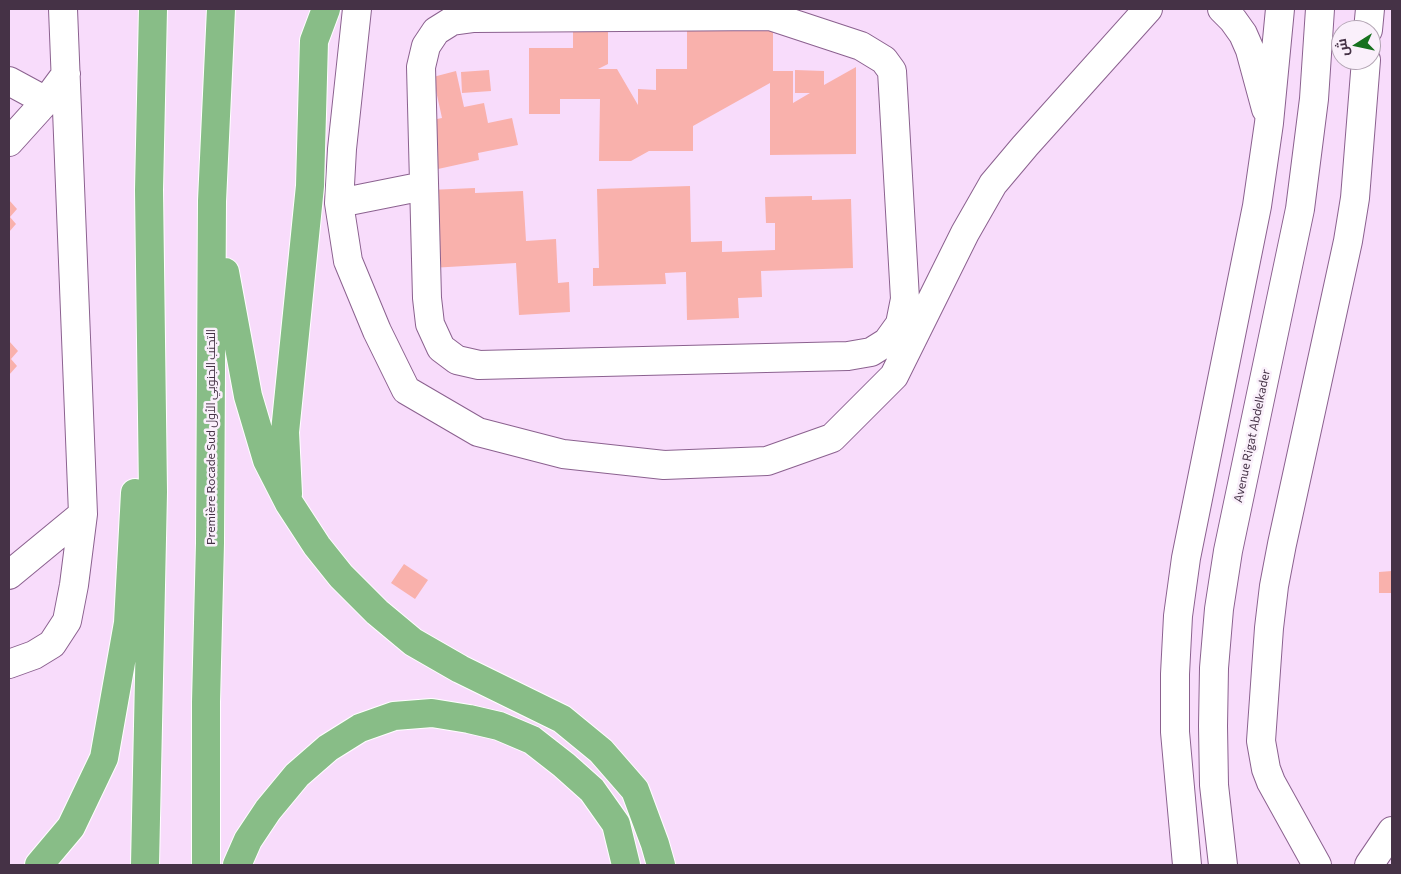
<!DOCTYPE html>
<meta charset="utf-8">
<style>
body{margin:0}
#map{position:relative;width:1401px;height:874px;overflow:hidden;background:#f8dcfb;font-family:Commissioner,Cairo,sans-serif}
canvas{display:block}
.frame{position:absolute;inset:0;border:10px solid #453246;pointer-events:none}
.north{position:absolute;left:1331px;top:20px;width:50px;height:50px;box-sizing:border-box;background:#faf0fb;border:1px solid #b2a4b3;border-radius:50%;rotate:260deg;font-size:14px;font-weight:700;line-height:20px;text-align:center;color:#453246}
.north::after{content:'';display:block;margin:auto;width:18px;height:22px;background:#16711e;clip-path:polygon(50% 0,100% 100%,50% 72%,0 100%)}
</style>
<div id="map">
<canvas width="1401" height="874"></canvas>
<div class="frame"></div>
<div class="north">ش</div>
</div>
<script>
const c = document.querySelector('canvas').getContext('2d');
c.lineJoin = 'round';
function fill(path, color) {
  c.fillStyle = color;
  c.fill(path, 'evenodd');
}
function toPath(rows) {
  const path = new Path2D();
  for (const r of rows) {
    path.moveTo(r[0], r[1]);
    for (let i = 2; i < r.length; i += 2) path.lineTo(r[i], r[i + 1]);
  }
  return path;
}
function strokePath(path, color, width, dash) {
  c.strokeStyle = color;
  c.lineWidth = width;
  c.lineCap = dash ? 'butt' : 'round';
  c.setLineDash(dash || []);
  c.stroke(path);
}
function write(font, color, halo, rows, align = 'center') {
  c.font = font + ' Commissioner,Cairo,sans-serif';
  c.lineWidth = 5;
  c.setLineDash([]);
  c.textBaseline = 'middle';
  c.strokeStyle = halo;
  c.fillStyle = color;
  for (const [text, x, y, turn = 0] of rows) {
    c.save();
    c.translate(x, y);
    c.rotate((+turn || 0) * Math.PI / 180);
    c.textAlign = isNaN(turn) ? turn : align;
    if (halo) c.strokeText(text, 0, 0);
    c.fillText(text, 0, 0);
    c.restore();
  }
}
fill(toPath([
 [687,22,773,22,773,71,793,71,793,103,810,93,795,93,795,70,824,71,824,85,856,67,856,154,770,155,770,83,693,126,693,151,649,151,631,161,599,161,600,99,560,99,560,114,529,114,529,48,573,48,573,26,608,26,608,64,598,69,617,69,638,105,638,89,656,90,656,69,687,69],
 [489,70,491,91,462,93,461,72],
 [456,71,464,107,484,103,488,123,512,118,518,145,478,153,479,160,438,169,427,121,442,118,433,77],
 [690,186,691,242,722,241,722,252,775,250,775,223,766,223,765,197,812,196,812,200,851,199,853,268,761,271,762,297,738,298,739,318,687,320,686,272,665,273,666,284,593,286,593,268,599,268,597,189],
 [475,188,475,193,523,191,526,241,556,239,558,283,569,282,570,312,519,315,516,263,431,268,430,242,440,242,439,219,430,219,429,190],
 [9,200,17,209,10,217,16,224,9,232],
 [9,341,18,351,11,359,17,366,9,375],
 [404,564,428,580,415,599,391,583],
 [1392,571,1392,593,1379,593,1379,572]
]), '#f9b1ac');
const minor = toPath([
 [357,9,342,149,339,203,348,261,377,331,406,390,478,432,563,454,664,465,767,461,832,438,894,376,965,233,993,184,1025,146,1148,9],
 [1222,9,1233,20,1243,34,1250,50,1266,109],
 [770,16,861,46,884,60,892,71,905,299,900,324,887,342,871,352,848,356,479,365,457,360,441,348,430,324,427,298,421,67,426,46,436,31,452,21,474,18,770,16],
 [1368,30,1370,9],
 [9,81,46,101],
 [9,142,46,101,66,74],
 [339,203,424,186],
 [9,575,83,514],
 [9,664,34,655,52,644,67,621,74,585,83,514,63,9],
 [1187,865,1175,732,1175,674,1178,616,1186,558,1257,206,1269,123,1280,9],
 [1223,865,1214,785,1213,726,1214,668,1219,609,1228,551,1300,209,1314,99,1320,9],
 [1317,865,1271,782,1266,769,1261,741,1269,628,1274,586,1282,544,1348,241,1355,198,1366,60],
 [1369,865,1392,831]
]);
const highway = toPath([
 [225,272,248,396,267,460,289,503,317,546,341,576,377,612,413,642,460,669,562,719,601,751,635,790,655,844,661,865],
 [288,494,285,432,310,186,314,41,326,9],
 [39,865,71,827,104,758,128,623,135,493],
 [145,865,153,492,149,190,153,9],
 [206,865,206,702,210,543,212,201,221,9],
 [237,865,248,840,268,810,297,775,328,748,360,728,394,716,432,713,469,719,499,726,532,740,564,765,592,790,616,824,626,865]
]);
strokePath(minor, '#8b618f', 30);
strokePath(highway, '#fff', 30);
strokePath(minor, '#fff', 28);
strokePath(highway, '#88bd87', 28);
write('12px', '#453246', '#faf0fb', [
 ["Avenue Rigat Abdelkader",1252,436,-78],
 ["Première Rocade Sud التجنب الجنوبي الأول",211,437,-90]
]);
</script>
